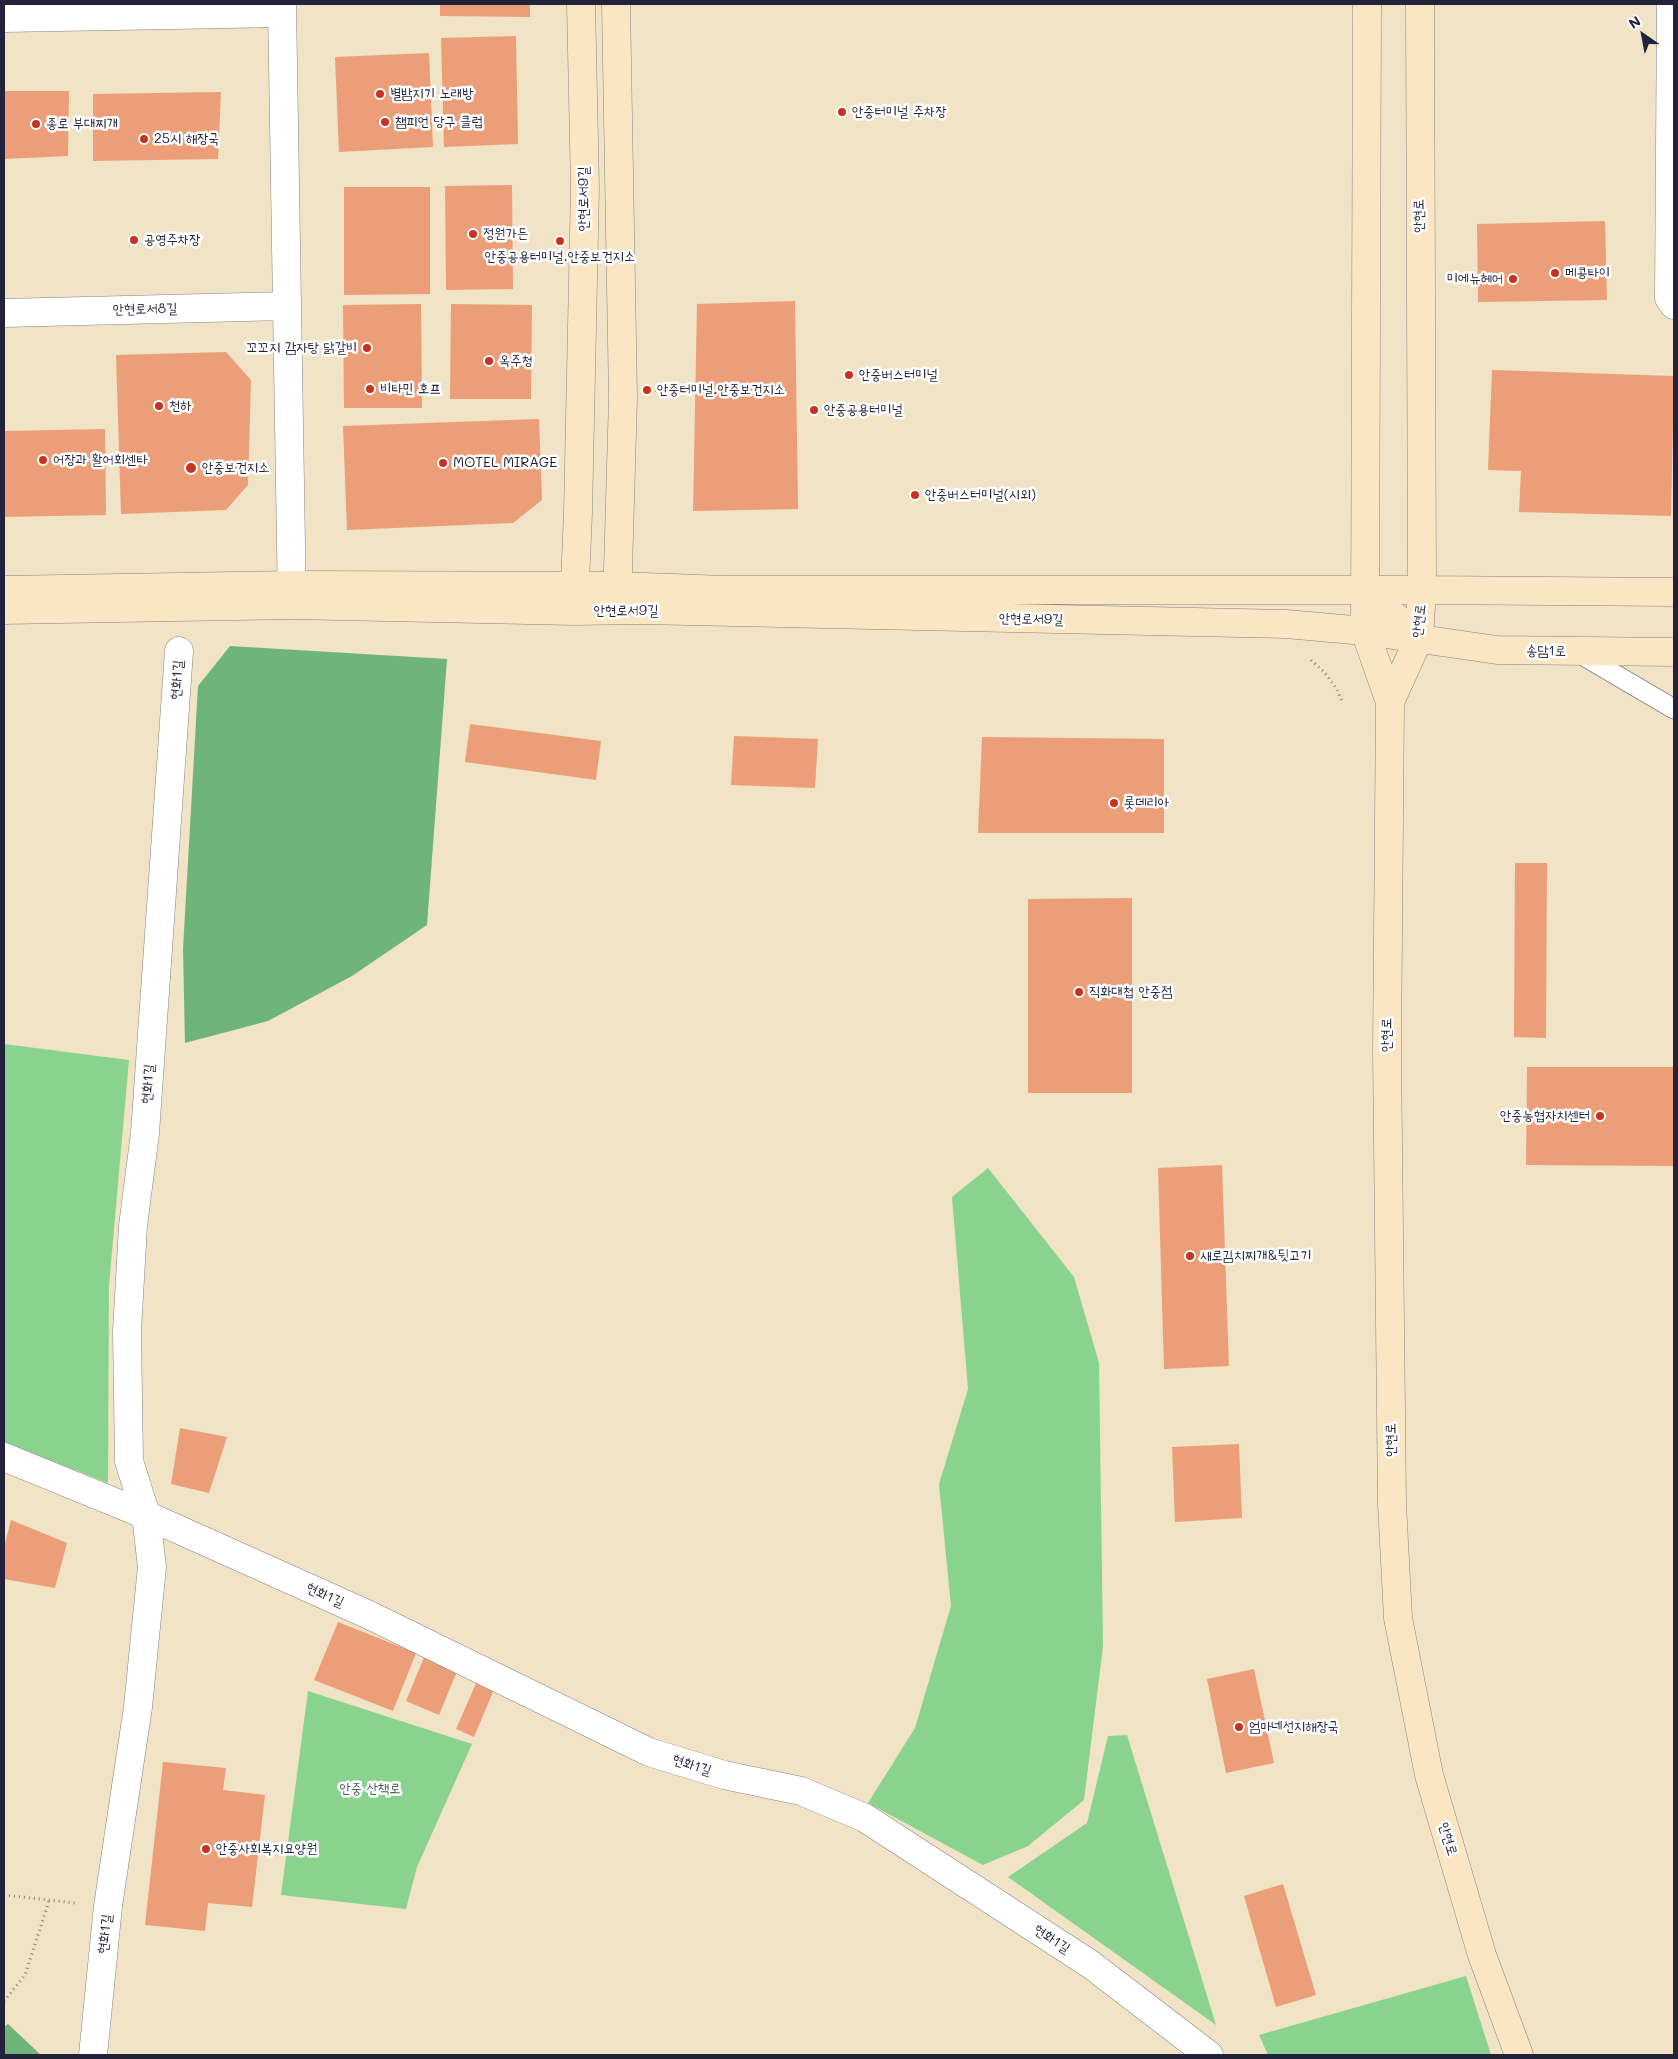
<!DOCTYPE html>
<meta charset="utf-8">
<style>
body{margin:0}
#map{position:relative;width:1678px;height:2059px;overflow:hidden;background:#f0e3c6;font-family:Mali,sans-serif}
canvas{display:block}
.frame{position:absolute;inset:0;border:5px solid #22223b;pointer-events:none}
.north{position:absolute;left:1618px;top:10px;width:50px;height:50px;-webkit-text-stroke:4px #fff;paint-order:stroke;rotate:327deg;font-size:14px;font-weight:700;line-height:20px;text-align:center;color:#22223b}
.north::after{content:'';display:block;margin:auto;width:18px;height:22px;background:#22223b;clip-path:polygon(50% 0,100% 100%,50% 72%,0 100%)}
</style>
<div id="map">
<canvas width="1678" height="2059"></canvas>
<div class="frame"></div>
<div class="north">N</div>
</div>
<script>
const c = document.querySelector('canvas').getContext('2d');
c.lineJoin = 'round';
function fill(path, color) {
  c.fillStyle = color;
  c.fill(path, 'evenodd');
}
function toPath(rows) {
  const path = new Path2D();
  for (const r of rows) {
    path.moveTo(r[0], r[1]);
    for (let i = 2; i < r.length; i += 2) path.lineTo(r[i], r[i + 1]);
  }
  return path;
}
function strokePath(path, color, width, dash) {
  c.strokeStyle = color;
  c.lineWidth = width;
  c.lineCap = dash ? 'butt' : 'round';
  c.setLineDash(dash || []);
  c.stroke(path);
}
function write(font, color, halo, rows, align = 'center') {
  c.font = font + ' Mali,"Poor Story",sans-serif';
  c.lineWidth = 5;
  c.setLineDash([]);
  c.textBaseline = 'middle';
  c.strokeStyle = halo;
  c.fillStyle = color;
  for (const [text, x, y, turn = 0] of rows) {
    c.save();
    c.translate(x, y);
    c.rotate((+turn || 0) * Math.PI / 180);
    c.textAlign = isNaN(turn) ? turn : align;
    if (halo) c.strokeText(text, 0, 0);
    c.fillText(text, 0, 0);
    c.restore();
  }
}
fill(toPath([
 [4,1044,129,1060,109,1285,108,1483,4,1442],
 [988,1168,1074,1277,1099,1363,1103,1646,1084,1800,1028,1846,983,1865,868,1803,915,1728,951,1606,939,1484,968,1389,952,1197],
 [308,1691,472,1744,417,1867,406,1909,281,1895],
 [1127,1735,1216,2025,1008,1877,1087,1823,1108,1736],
 [1466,1976,1491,2055,1268,2055,1259,2035]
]), '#8ad38f');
fill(toPath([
 [230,646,447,659,427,925,352,976,268,1021,185,1043,183,949,198,686],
 [8,2024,41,2055,4,2055,4,2027]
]), '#6fb57a');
fill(toPath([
 [440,4,530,4,530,17,440,16],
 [516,36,518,144,444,147,441,38],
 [429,53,433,147,339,152,335,57],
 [4,91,69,91,68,156,4,159],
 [221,92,218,159,93,161,93,94],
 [512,185,513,289,446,290,445,186],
 [344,187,430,187,430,294,344,295],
 [1605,221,1607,300,1478,302,1477,224],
 [795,301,798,509,693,511,697,304],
 [421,304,422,408,344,408,343,305],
 [451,304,532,305,531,399,450,399],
 [226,352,251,380,248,485,226,510,121,514,116,355],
 [1492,370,1674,376,1671,516,1519,512,1521,471,1488,470],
 [539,419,542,500,513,523,347,530,343,426],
 [105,429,106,515,4,517,4,431],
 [470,724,601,741,596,780,465,762],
 [734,736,818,739,815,788,731,785],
 [982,737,1164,739,1164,833,978,833],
 [1515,863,1547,863,1546,1038,1514,1037],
 [1132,898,1132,1093,1028,1093,1028,899],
 [1527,1067,1674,1067,1674,1166,1526,1165],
 [1222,1165,1229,1366,1164,1369,1158,1168],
 [180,1428,227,1437,209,1493,171,1484],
 [1239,1444,1242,1518,1175,1522,1172,1447],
 [11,1520,67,1543,55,1588,4,1579,4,1547],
 [338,1622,416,1653,393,1711,314,1680],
 [425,1655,458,1669,439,1715,406,1701],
 [1254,1669,1274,1763,1226,1773,1207,1679],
 [478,1679,495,1687,474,1737,456,1729],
 [163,1762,226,1768,223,1790,265,1795,252,1907,208,1903,205,1931,145,1925],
 [1283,1884,1316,1995,1276,2007,1244,1896]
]), '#ec9e78');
const lane = toPath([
 [1577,652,1674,709]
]);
const street = toPath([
 [282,4,292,605],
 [1671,4,1669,298,1674,305],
 [4,18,282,13],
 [4,313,286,306],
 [4,1457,146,1515,367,1614,649,1752,724,1775,801,1791,865,1818,1090,1964,1209,2055],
 [93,2055,108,1906,138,1707,152,1567,146,1515,129,1461,127,1331,133,1226,145,1133,179,651]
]);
const secondary = toPath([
 [616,4,623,398,617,604],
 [1367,4,1365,631,1390,702],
 [1420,4,1422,590,1419,638,1390,702,1387,1051,1392,1504,1398,1618,1429,1775,1482,1955,1519,2055],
 [4,590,292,585,617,586,726,590,1422,590,1674,592],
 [1365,590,1419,638],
 [574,605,578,513,585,187,581,4],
 [4,610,292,605,574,611,642,610,1286,624,1365,631,1497,650,1674,652]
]);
strokePath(lane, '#898280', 21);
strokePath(street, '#898280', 29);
strokePath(secondary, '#898280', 29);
strokePath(toPath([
 [655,390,695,390],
 [1311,660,1325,673,1336,688,1342,701],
 [4,1895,75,1903],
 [4,2001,25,1975,49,1901]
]), '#898280', 3, [1, 4]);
strokePath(lane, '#fff', 19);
strokePath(street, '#fff', 28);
strokePath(secondary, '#fbe6c4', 28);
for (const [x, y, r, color] of [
 [380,94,5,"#c8321e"],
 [842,112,5,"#c8321e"],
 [385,122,5,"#c8321e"],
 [36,124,5,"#c8321e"],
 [144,139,5,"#c8321e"],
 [473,234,5,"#c8321e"],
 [134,240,5,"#c8321e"],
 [560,241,5,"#c8321e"],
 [1555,273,5,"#c8321e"],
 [1513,279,5,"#c8321e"],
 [367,348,5,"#c8321e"],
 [489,361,5,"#c8321e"],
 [849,375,5,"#c8321e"],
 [370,389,5,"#c8321e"],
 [647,390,5,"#c8321e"],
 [159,406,5,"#c8321e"],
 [814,410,5,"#c8321e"],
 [43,460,5,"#c8321e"],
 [443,463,5,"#c8321e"],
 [191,468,6,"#c8321e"],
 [915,495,5,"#c8321e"],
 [1114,803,5,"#c8321e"],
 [1079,992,5,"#c8321e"],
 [1600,1116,5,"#c8321e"],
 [1190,1256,5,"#c8321e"],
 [1239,1727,5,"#c8321e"],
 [206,1849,5,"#c8321e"]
]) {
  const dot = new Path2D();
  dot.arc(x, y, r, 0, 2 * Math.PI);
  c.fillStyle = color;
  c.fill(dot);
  strokePath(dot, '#fff', 2);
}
write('14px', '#22223b', '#fff', [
 ["별밤지기 노래방",390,94],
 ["안중터미널 주차장",852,112],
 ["챔피언 당구 클럽",395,122],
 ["종로 부대찌개",46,124],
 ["25시 해장국",154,139],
 ["정원가든",483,234],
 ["공영주차장",144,240],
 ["안중공용터미널.안중보건지소",560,257,"center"],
 ["메콩타이",1565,273],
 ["미에뉴헤어",1503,279,"right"],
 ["꼬꼬지 감자탕 닭갈비",357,348,"right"],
 ["옥주청",499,361],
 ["안중버스터미널",859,375],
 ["비타민 호프",380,389],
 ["안중터미널.안중보건지소",657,390],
 ["천하",169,406],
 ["안중공용터미널",824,410],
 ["어장과 활어회센타",53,460],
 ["MOTEL MIRAGE",453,463],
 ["안중보건지소",202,468],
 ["안중버스터미널(시외)",925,495],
 ["롯데리아",1124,803],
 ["직화대첩 안중점",1089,992],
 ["안중농협자치센터",1590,1116,"right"],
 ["새로김치찌개&뒷고기",1200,1256],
 ["엄마네선지해장국",1249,1727],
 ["안중사회복지요양원",216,1849]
], 'left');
write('14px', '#22223b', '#fff', [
 ["안현로서9길",584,199,-90],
 ["안현로",1419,216,-91],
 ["안현로서8길",145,309,-1],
 ["안현로서9길",626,611],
 ["안현로서9길",1031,619,1],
 ["안현로",1419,621,-84],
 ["송담1로",1546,651,1],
 ["현화1길",177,680,-86],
 ["안현로",1387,1035,-90],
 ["현화1길",148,1084,-86],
 ["안현로",1391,1440,-91],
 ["현화1길",325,1595,24],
 ["현화1길",692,1765,18],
 ["안현로",1448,1839,73],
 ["현화1길",105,1934,-84],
 ["현화1길",1052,1939,33]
]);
write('14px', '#466058', '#fff', [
 ["안중 산책로",370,1789]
]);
</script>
